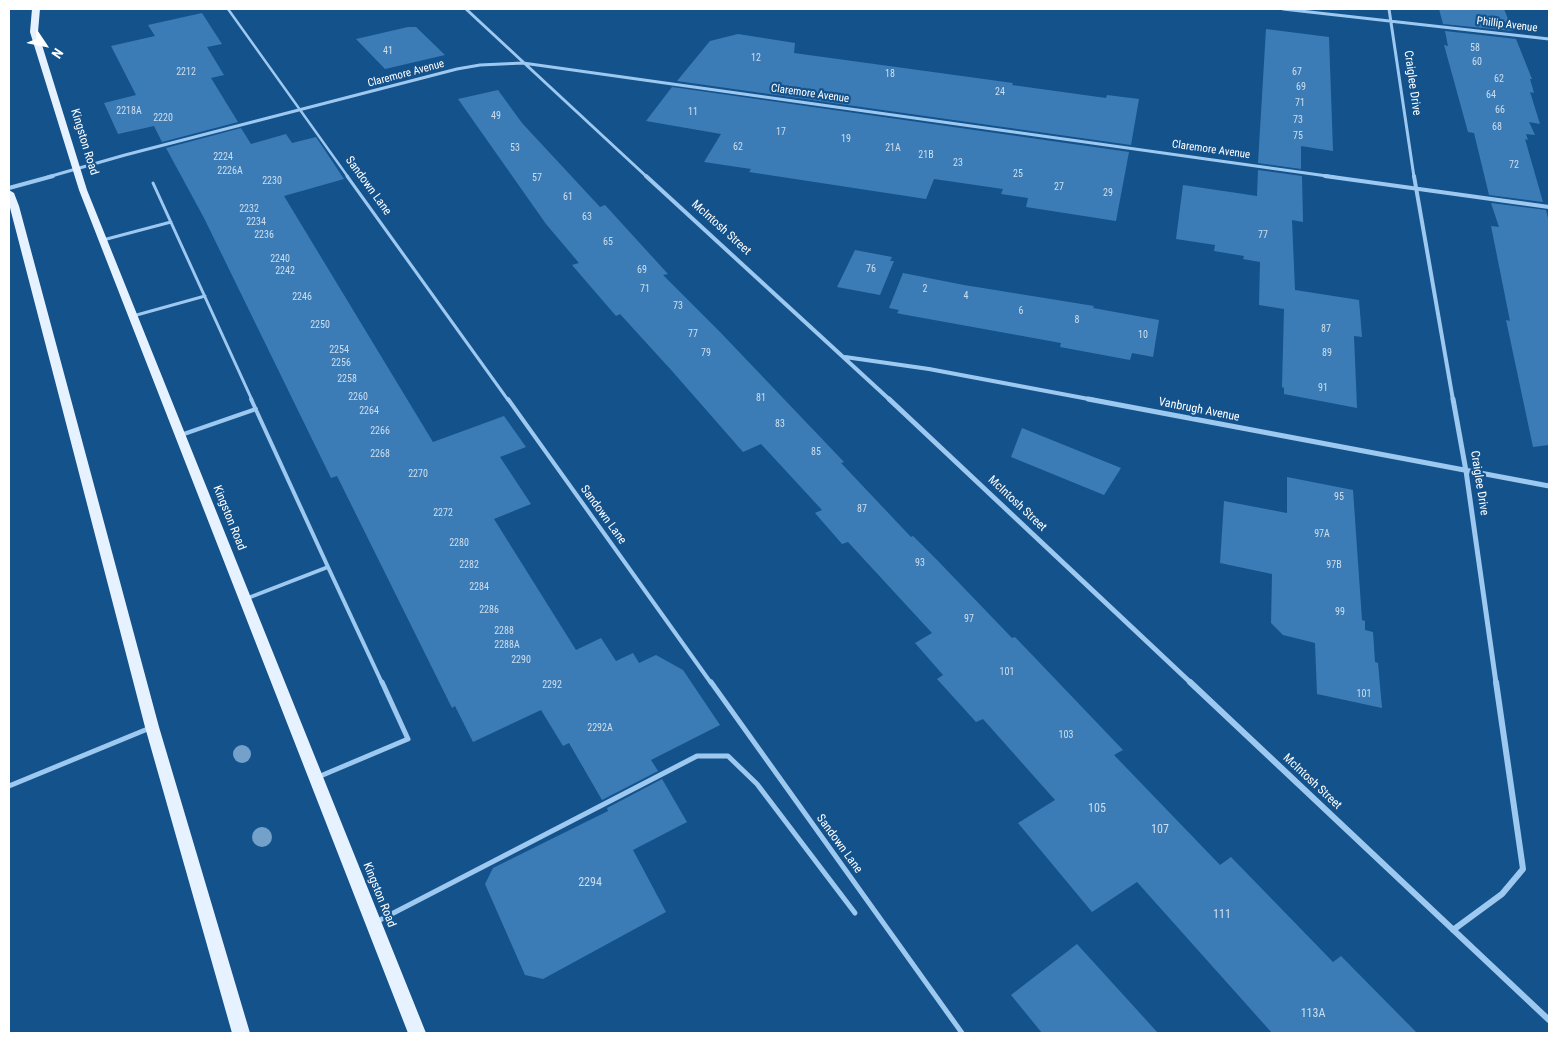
<!DOCTYPE html>
<style>
body{margin:0}
#map{position:relative;width:1558px;height:1042px;overflow:hidden;background:#14528c;font-family:"Roboto Condensed",sans-serif}
canvas{display:block}
.frame{position:absolute;inset:0;border:10px solid #fff;pointer-events:none}
.north{position:absolute;left:20px;top:20px;width:50px;height:50px;-webkit-text-stroke:4px #14528c;paint-order:stroke;rotate:124deg;font-size:14px;font-weight:700;line-height:20px;text-align:center;color:#fff}
.north::after{content:'';display:block;margin:auto;width:18px;height:22px;background:#fff;clip-path:polygon(50% 0,100% 100%,50% 72%,0 100%)}
</style>
<div id="map">
<canvas width="1558" height="1042"></canvas>
<div class="frame"></div>
<div class="north">N</div>
</div>
<script>
const c = document.querySelector('canvas').getContext('2d');
c.lineJoin = 'round';
function fill(path, color) {
  c.fillStyle = color;
  c.fill(path, 'evenodd');
}
function toPath(rows) {
  const path = new Path2D();
  for (const r of rows) {
    path.moveTo(r[0], r[1]);
    for (let i = 2; i < r.length; i += 2) path.lineTo(r[i], r[i + 1]);
  }
  return path;
}
function strokePath(path, color, width, dash) {
  c.strokeStyle = color;
  c.lineWidth = width;
  c.lineCap = dash ? 'butt' : 'round';
  c.setLineDash(dash || []);
  c.stroke(path);
}
function write(font, color, halo, rows, align = 'center') {
  c.font = font + ' "Roboto Condensed",sans-serif';
  c.lineWidth = 4.5;
  c.setLineDash([]);
  c.textBaseline = 'middle';
  c.strokeStyle = halo;
  c.fillStyle = color;
  for (const [text, x, y, turn = 0] of rows) {
    c.save();
    c.translate(x, y);
    c.rotate((+turn || 0) * Math.PI / 180);
    c.textAlign = isNaN(turn) ? turn : align;
    if (halo) c.strokeText(text, 0, 0);
    c.fillText(text, 0, 0);
    c.restore();
  }
}
fill(toPath([
 [1439,9,1504,9,1513,31,1443,24],
 [202,13,222,44,207,47,224,75,211,78,238,122,162,142,154,126,118,134,104,103,136,95,111,46,155,36,148,25],
 [408,27,416,27,445,55,385,69,356,39],
 [1266,29,1329,37,1333,151,1301,146,1301,169,1258,163],
 [1445,31,1516,39,1532,79,1530,79,1534,93,1530,92,1540,124,1529,122,1535,135,1526,134,1528,140,1525,139,1543,202,1489,195,1474,133,1468,132,1444,45,1448,46],
 [738,34,795,43,794,53,1013,83,1012,85,1106,98,1107,95,1139,99,1131,145,677,81,710,41],
 [672,87,1129,152,1116,221,1026,207,1028,198,1001,194,1003,189,934,179,926,199,749,172,751,169,704,162,721,134,646,121],
 [498,90,522,123,600,207,605,205,668,274,663,275,721,333,844,462,841,463,911,537,913,536,938,561,1012,638,1015,637,1123,750,1114,755,1220,865,1231,857,1333,962,1341,956,1417,1033,1272,1033,1137,882,1092,912,1018,823,1055,800,983,719,976,722,937,679,943,675,915,643,932,633,848,542,842,544,815,513,822,510,761,444,743,452,672,371,620,314,616,316,572,265,579,263,546,224,458,99],
 [241,128,251,144,286,134,292,143,316,137,344,179,284,196,433,442,504,416,526,447,500,457,531,504,494,519,576,650,601,638,616,661,633,653,639,663,656,655,683,670,720,725,651,760,658,771,602,800,569,743,563,746,541,710,473,742,455,706,452,708,337,476,331,478,204,218,166,148],
 [1258,170,1302,176,1303,222,1292,220,1295,290,1359,300,1362,337,1354,336,1357,408,1284,394,1284,388,1282,387,1284,309,1259,305,1260,262,1243,259,1244,256,1214,251,1215,245,1176,239,1183,185,1257,196],
 [1491,203,1546,210,1549,223,1549,445,1533,447,1506,320,1510,321,1491,226,1499,227],
 [855,250,892,257,890,261,894,261,880,295,837,287],
 [903,273,964,285,1094,306,1093,308,1159,320,1153,357,1132,353,1130,360,1060,347,1061,343,901,314,897,313,899,310,889,308],
 [1022,428,1121,468,1104,495,1011,457],
 [1287,477,1353,490,1362,620,1365,621,1365,630,1373,632,1375,662,1378,663,1382,708,1317,694,1315,643,1283,635,1271,623,1272,574,1220,563,1224,501,1287,513],
 [662,779,687,822,633,850,666,912,543,979,525,975,485,884,493,868,608,811,607,808],
 [1077,944,1158,1033,1042,1033,1011,995]
]), '#3c7cb6');
strokePath(toPath([
 [228,9,348,177]
]), '#9dc9f0', 2.5);
strokePath(toPath([
 [347,176,508,400],
 [153,183,252,400],
 [103,240,171,222],
 [133,316,205,296]
]), '#9dc9f0', 3);
strokePath(toPath([
 [508,399,711,683],
 [181,435,256,409],
 [328,567,382,683],
 [248,598,328,567,251,399]
]), '#9dc9f0', 4);
strokePath(toPath([
 [711,682,962,1033],
 [318,777,408,739,382,682],
 [9,786,150,728],
 [378,921,697,756,728,756,757,784,855,913]
]), '#9dc9f0', 5);
strokePath(toPath([
 [466,9,647,177],
 [1283,9,1549,39],
 [1389,9,1414,177],
 [48,177,125,155,457,69,480,65,523,63,1334,177]
]), '#9dc9f0', 3);
strokePath(toPath([
 [646,176,890,400],
 [1325,176,1549,207],
 [1414,176,1453,400],
 [9,188,53,176],
 [845,357,929,369,1094,400]
]), '#9dc9f0', 4);
strokePath(toPath([
 [889,399,1191,683],
 [1088,399,1549,486],
 [1453,399,1466,471,1496,683]
]), '#9dc9f0', 5);
strokePath(toPath([
 [1190,682,1549,1020],
 [1453,930,1502,894,1523,869,1496,682]
]), '#9dc9f0', 6);
fill(toPath([
 [32,9,40,9,38,32,87,190,426,1033,408,1033,79,190,30,32,32,9],
 [9,190,14,193,19,206,159,727,250,1033,232,1033,145,727,9,204,9,190]
]), '#e6f2ff');
c.fillStyle = '#74a1ca';
for (const [x, y, r] of [
 [242,754,9],
 [262,837,10]
]) {
  c.beginPath();
  c.arc(x, y, r, 0, 2 * Math.PI);
  c.fill();
}
write('10px', '#cedeed', null, [
 ["58",1475,48],
 ["41",388,51],
 ["12",756,58],
 ["60",1477,62],
 ["2212",186,72],
 ["67",1297,72],
 ["18",890,74],
 ["62",1499,79],
 ["69",1301,87],
 ["24",1000,92],
 ["64",1491,95],
 ["71",1300,103],
 ["66",1500,110],
 ["2218A",129,111],
 ["11",693,112],
 ["49",496,116],
 ["2220",163,118],
 ["73",1298,120],
 ["68",1497,127],
 ["17",781,132],
 ["75",1298,136],
 ["19",846,139],
 ["62",738,147],
 ["53",515,148],
 ["21A",893,148],
 ["21B",926,155],
 ["2224",223,157],
 ["23",958,163],
 ["72",1514,165],
 ["2226A",230,171],
 ["25",1018,174],
 ["57",537,178],
 ["2230",272,181],
 ["27",1059,187],
 ["29",1108,193],
 ["61",568,197],
 ["2232",249,209],
 ["63",587,217],
 ["2234",256,222],
 ["2236",264,235],
 ["77",1263,235],
 ["65",608,242],
 ["2240",280,259],
 ["76",871,269],
 ["69",642,270],
 ["2242",285,271],
 ["71",645,289],
 ["2",925,289],
 ["4",966,296],
 ["2246",302,297],
 ["73",678,306],
 ["6",1021,311],
 ["8",1077,320],
 ["2250",320,325],
 ["87",1326,329],
 ["77",693,334],
 ["10",1143,335],
 ["2254",339,350],
 ["79",706,353],
 ["89",1327,353],
 ["2256",341,363],
 ["2258",347,379],
 ["91",1323,388],
 ["2260",358,397],
 ["81",761,398],
 ["2264",369,411],
 ["83",780,424],
 ["2266",380,431],
 ["85",816,452],
 ["2268",380,454],
 ["2270",418,474],
 ["95",1339,497],
 ["87",862,509],
 ["2272",443,513],
 ["97A",1322,534],
 ["2280",459,543],
 ["93",920,563],
 ["2282",469,565],
 ["97B",1334,565],
 ["2284",479,587],
 ["2286",489,610],
 ["99",1340,612],
 ["97",969,619],
 ["2288",504,631],
 ["2288A",507,645],
 ["2290",521,660],
 ["101",1007,672],
 ["2292",552,685],
 ["101",1364,694],
 ["2292A",600,728],
 ["103",1066,735]
]);
write('11px', '#fff', '#14528c', [
 ["Phillip Avenue",1507,25,7],
 ["Claremore Avenue",406,74,-15],
 ["Claremore Avenue",810,94,8],
 ["Claremore Avenue",1211,150,8]
]);
write('12px', '#fff', '#14528c', [
 ["Craiglee Drive",1412,83,82],
 ["Kingston Road",84,142,73],
 ["Sandown Lane",368,186,54],
 ["McIntosh Street",721,228,42],
 ["Vanbrugh Avenue",1199,410,11],
 ["Craiglee Drive",1479,483,81],
 ["McIntosh Street",1017,504,43],
 ["Sandown Lane",603,515,54],
 ["Kingston Road",229,518,68],
 ["McIntosh Street",1312,782,43],
 ["Sandown Lane",839,844,54],
 ["Kingston Road",379,895,68]
]);
write('12px', '#cedeed', null, [
 ["105",1097,809],
 ["107",1160,830],
 ["2294",590,883],
 ["111",1222,915],
 ["113A",1313,1014]
]);
</script>
